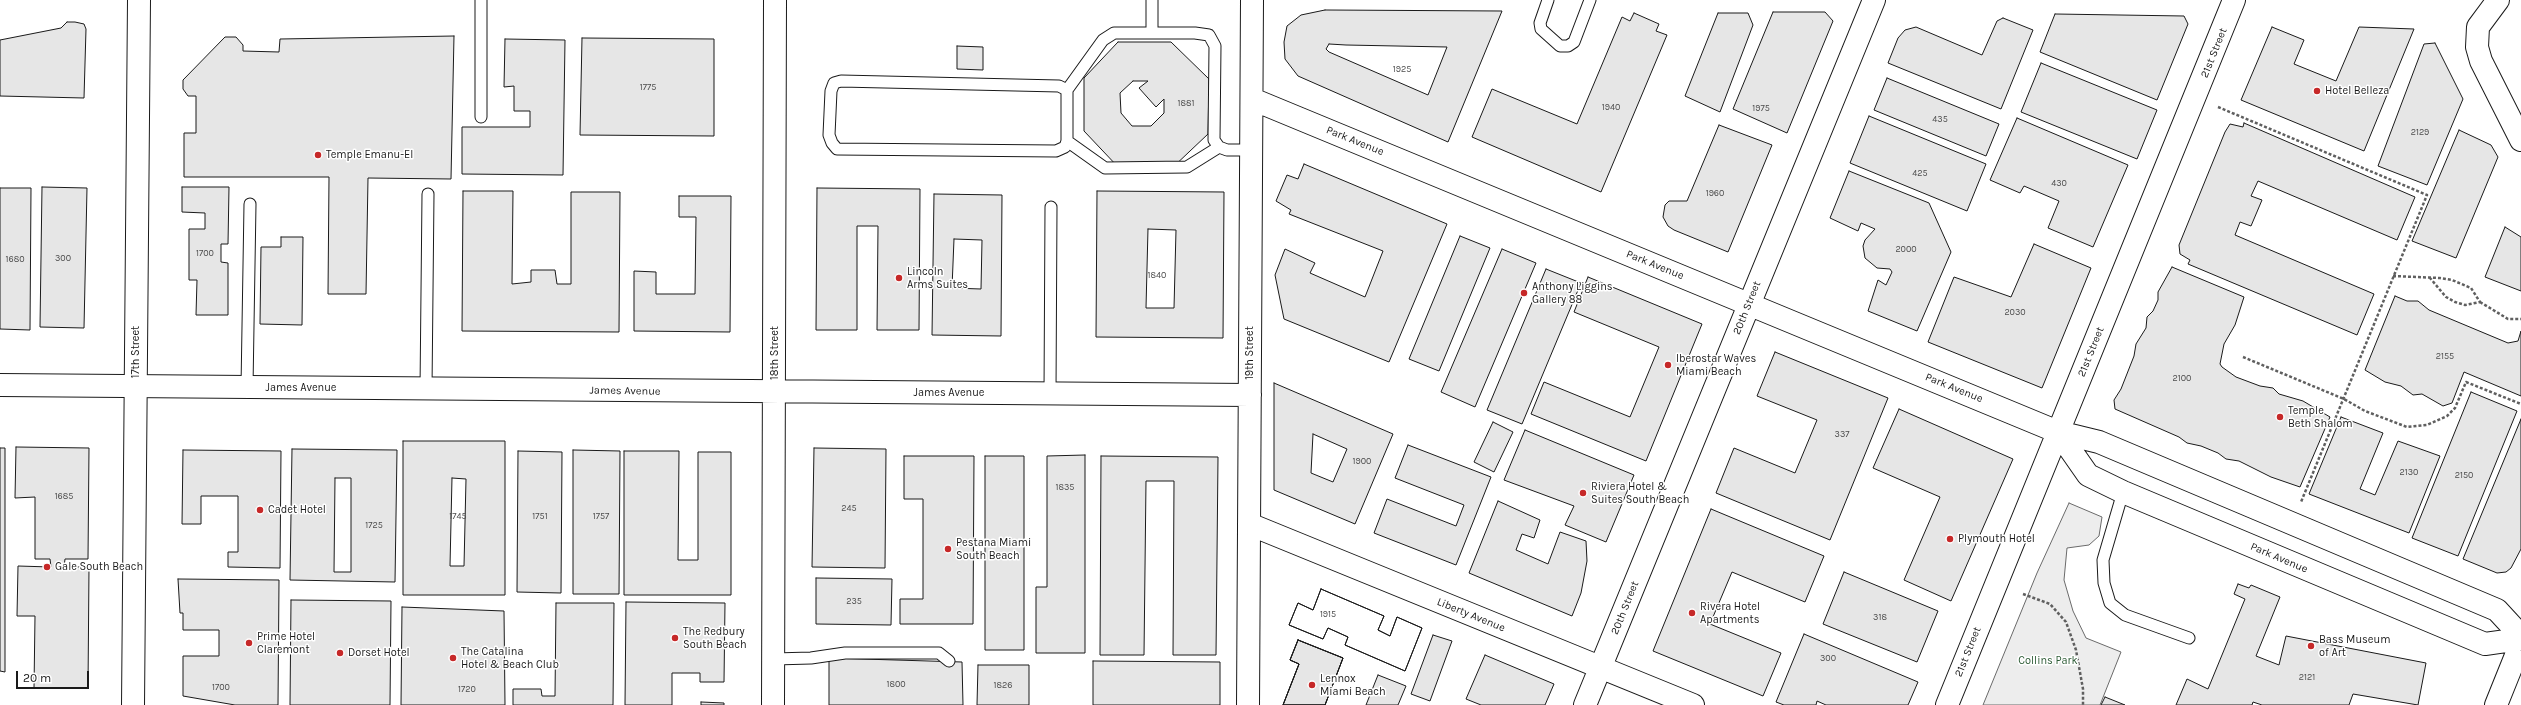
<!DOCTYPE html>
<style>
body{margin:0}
#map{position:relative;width:2521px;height:705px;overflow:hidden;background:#fff;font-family:Karla,sans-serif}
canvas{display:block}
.scale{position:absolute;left:16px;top:671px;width:73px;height:18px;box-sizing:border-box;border:2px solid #1a1a1a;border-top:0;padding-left:5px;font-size:12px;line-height:14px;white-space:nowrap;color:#1a1a1a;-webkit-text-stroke:3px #fff;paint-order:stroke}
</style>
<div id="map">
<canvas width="2521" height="705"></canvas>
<div class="scale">20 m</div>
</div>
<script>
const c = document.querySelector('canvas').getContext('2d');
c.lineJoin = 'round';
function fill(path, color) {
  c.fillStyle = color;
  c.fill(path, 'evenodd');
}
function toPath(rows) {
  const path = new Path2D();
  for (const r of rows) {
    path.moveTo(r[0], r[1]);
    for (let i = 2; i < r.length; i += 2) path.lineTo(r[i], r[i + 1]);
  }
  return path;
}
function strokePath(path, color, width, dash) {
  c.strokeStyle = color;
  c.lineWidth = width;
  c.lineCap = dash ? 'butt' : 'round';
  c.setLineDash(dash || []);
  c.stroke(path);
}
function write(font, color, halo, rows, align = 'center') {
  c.font = font + ' Karla,sans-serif';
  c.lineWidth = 3;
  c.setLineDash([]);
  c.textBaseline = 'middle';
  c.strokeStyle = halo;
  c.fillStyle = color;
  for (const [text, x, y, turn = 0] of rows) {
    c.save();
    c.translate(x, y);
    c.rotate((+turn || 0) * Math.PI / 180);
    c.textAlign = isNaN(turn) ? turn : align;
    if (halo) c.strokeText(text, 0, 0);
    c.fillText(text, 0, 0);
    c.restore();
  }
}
const green = toPath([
 [2069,503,2102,517,2099,536,2089,545,2067,548,2064,580,2073,611,2086,638,2121,652,2100,705,1983,705,2037,573,2069,503]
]);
fill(green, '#ededed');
strokePath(green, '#6a6a6a', 1);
const building = toPath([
 [1325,10,1502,11,1448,142,1298,76,1285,59,1284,42,1287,26,1301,15,1325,10],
 [1329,44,1346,45,1447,47,1428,95,1329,52,1326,49,1329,44],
 [1773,12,1825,12,1833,21,1787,133,1733,109,1773,12],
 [1634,13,1659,24,1656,31,1667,35,1601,192,1472,137,1492,89,1577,124,1622,17,1630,21,1634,13],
 [1718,13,1748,13,1753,25,1720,112,1685,96,1718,13],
 [2055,14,2184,16,2188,24,2157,100,2040,52,2055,14],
 [2003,18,2033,30,2001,109,1888,63,1898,38,1905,30,1916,27,1982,55,1997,21,2003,18],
 [67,22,75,22,84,24,86,29,84,98,0,96,0,40,61,28,67,22],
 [2272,27,2304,40,2294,64,2336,81,2359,27,2414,29,2364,151,2241,100,2272,27],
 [454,36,451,179,368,178,366,294,328,294,329,177,184,177,184,133,196,133,196,96,188,96,183,89,183,80,225,37,236,37,243,45,243,51,279,52,280,39,454,36],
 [582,38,714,39,714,136,580,135,582,38],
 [505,39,565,40,563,175,462,174,462,127,530,127,530,111,514,111,514,86,504,87,505,39],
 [1118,42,1171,42,1209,79,1208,134,1171,169,1119,168,1084,131,1084,78,1118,42],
 [1133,81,1148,81,1139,88,1156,107,1164,99,1164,113,1151,126,1132,126,1121,113,1120,93,1133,81],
 [2435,43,2463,99,2427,185,2378,166,2424,44,2435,43],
 [957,46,983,47,983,70,957,69,957,46],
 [2041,63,2157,110,2137,159,2021,112,2041,63],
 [1887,78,1999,124,1986,156,1874,110,1887,78],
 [1869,116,1986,164,1967,211,1850,163,1869,116],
 [2017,118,2128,165,2093,247,2048,228,2059,201,2024,186,2020,193,1990,180,2017,118],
 [2244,123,2415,197,2397,240,2258,181,2251,196,2262,200,2251,226,2240,222,2235,235,2374,294,2357,335,2188,264,2190,260,2180,254,2179,245,2225,132,2230,124,2243,127,2244,123],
 [1719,125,1772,145,1728,252,1674,230,1668,226,1663,217,1665,205,1669,201,1687,201,1719,125],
 [2459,130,2491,145,2498,157,2456,258,2412,241,2459,130],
 [1304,164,1447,224,1389,362,1284,319,1275,275,1285,249,1315,263,1310,273,1365,297,1383,251,1289,214,1291,210,1276,201,1287,175,1298,179,1304,164],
 [1849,171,1929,203,1951,252,1917,331,1868,311,1878,280,1886,285,1892,272,1890,269,1877,268,1865,258,1863,246,1865,240,1875,229,1861,223,1858,231,1830,218,1849,171],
 [42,187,87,188,84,328,40,327,42,187],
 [182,187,229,187,228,244,221,244,221,262,228,263,228,315,196,315,197,280,189,280,189,229,205,229,205,213,182,212,182,187],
 [0,188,31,188,30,330,0,329,0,188],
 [817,188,920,189,919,330,877,330,878,226,857,226,857,330,816,330,817,188],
 [463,191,513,191,512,284,531,282,531,270,555,270,557,284,571,284,571,192,620,192,619,332,462,331,463,191],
 [1097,191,1224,192,1223,338,1096,337,1097,191],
 [1148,229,1176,230,1174,308,1146,308,1148,229],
 [934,194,1002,195,1001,336,932,335,934,194],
 [954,239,982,240,981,289,952,288,954,239],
 [679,196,731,196,730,332,634,331,634,271,656,272,656,294,695,294,696,217,679,217,679,196],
 [2505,227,2521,237,2521,291,2485,277,2505,227],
 [1460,236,1490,248,1439,371,1409,359,1460,236],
 [281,237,303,237,302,325,260,324,261,247,281,247,281,237],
 [2034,244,2091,268,2042,388,1928,342,1954,277,2011,297,2034,244],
 [1502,249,1536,263,1475,407,1441,392,1502,249],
 [2172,267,2244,297,2235,325,2224,344,2220,364,2222,367,2236,377,2260,386,2273,388,2279,394,2303,401,2330,417,2300,487,2271,477,2239,461,2226,459,2218,453,2201,446,2187,443,2179,437,2115,409,2114,400,2121,389,2134,356,2136,344,2146,328,2147,317,2153,311,2158,300,2158,292,2172,267],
 [1546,269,1581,283,1522,424,1487,410,1546,269],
 [1588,277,1702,324,1646,461,1531,414,1544,382,1630,417,1659,347,1574,312,1588,277],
 [2395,296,2407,301,2418,301,2429,310,2508,343,2518,341,2521,331,2521,396,2464,372,2452,403,2443,406,2422,394,2413,395,2401,386,2385,382,2365,370,2395,296],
 [1775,352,1888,398,1830,540,1716,493,1734,448,1795,473,1817,420,1757,396,1775,352],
 [1274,383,1393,434,1355,524,1274,490,1274,383],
 [1313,434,1347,449,1333,482,1311,473,1313,434],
 [2471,392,2517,411,2458,556,2412,538,2471,392],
 [1899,409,2013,459,1951,601,1904,580,1940,497,1873,468,1899,409],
 [2341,417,2383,433,2360,489,2375,495,2398,441,2440,456,2409,533,2309,494,2341,417],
 [2521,419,2521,549,2511,568,2506,572,2497,573,2463,559,2521,419],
 [1493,422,1513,432,1494,472,1474,462,1493,422],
 [1525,430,1634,475,1606,542,1565,525,1574,506,1504,480,1525,430],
 [403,441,505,441,505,595,403,595,403,441],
 [452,478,466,479,464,566,450,566,452,478],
 [1408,445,1491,477,1456,565,1374,533,1387,499,1456,526,1464,505,1395,478,1408,445],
 [16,447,89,448,88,559,65,559,64,567,89,567,88,688,34,688,35,616,17,616,18,566,51,567,50,559,35,559,35,497,15,498,16,447],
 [0,448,5,448,5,672,0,671,0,448],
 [814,448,886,449,885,568,812,567,814,448],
 [292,449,397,450,395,582,290,580,292,449],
 [335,478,351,478,351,572,334,572,335,478],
 [183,450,281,451,280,568,228,567,228,552,238,552,238,496,201,496,201,524,182,524,183,450],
 [573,450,620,451,619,594,573,594,573,450],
 [518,451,562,452,561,593,517,592,518,451],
 [624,451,679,451,678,560,698,560,698,452,731,452,731,595,624,595,624,451],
 [1085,455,1085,653,1036,653,1036,587,1047,587,1047,456,1085,455],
 [904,456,974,456,973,624,900,624,900,599,923,599,923,499,904,499,904,456],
 [985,456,1024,456,1024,650,985,650,985,456],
 [1101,456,1218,457,1216,655,1173,655,1174,481,1146,481,1144,655,1100,655,1101,456],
 [1498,501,1540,520,1534,538,1522,534,1516,550,1548,564,1560,532,1586,541,1587,561,1581,593,1572,616,1469,573,1498,501],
 [1711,509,1824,556,1805,602,1732,572,1710,624,1781,653,1763,696,1653,651,1711,509],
 [1844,572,1938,611,1917,662,1823,624,1844,572],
 [816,578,892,579,891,625,816,624,816,578],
 [178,579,279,580,278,705,235,705,183,696,183,656,219,656,219,630,183,630,183,613,180,613,178,579],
 [2238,584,2249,588,2251,585,2280,597,2256,656,2279,665,2286,636,2426,663,2418,705,2353,694,2349,705,2262,705,2253,702,2252,705,2176,705,2187,679,2208,689,2245,599,2234,594,2238,584],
 [1321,589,1384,616,1378,630,1390,636,1397,617,1422,628,1405,671,1345,645,1348,637,1328,628,1323,639,1289,625,1298,603,1313,610,1321,589],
 [1321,589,1384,616,1378,630,1390,636,1397,617,1422,628,1405,671,1345,645,1348,637,1328,628,1323,639,1289,625,1298,603,1313,610,1321,589],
 [291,600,391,601,390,705,290,705,291,600],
 [626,602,725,603,724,682,700,682,700,673,672,673,672,705,625,705,626,602],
 [556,603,614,603,613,705,513,705,513,689,541,689,542,696,555,696,556,603],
 [402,607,504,611,505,705,401,705,402,607],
 [1804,634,1918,682,1908,705,1826,705,1817,701,1816,705,1784,705,1776,702,1804,634],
 [1433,635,1452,641,1430,701,1411,694,1433,635],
 [1298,640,1343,658,1325,705,1283,705,1299,664,1290,660,1298,640],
 [1298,640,1343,658,1325,705,1283,705,1299,664,1290,660,1298,640],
 [1298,640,1343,658,1325,705,1283,705,1299,664,1290,660,1298,640],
 [1485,655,1554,684,1545,705,1481,705,1466,699,1485,655],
 [829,658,962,662,963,705,829,705,829,658],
 [1093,661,1220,662,1220,705,1093,705,1093,661],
 [978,665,1029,665,1029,705,977,705,978,665],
 [1378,675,1406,686,1398,705,1366,705,1378,675],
 [2105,697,2125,705,2101,705,2105,697],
 [701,702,724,703,724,705,701,705,701,702]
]);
fill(building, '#e6e6e6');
strokePath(building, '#1a1a1a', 1);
const lane = toPath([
 [1152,0,1152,32],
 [1548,0,1540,23,1541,29,1560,46,1568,46,1574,42,1590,0],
 [841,81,1059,86,1067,90,1067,141,1065,147,1056,151,837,149,832,143,829,135,831,91,834,83,841,81],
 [1067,90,1103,40,1114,33,1195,33,1209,35,1215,46,1214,140,1219,147,1227,150,1251,150],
 [481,117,481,0],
 [1067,141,1105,168,1187,167,1219,147],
 [247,387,250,204],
 [426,389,428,194],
 [1050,393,1051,207],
 [2123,492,2103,560,2104,583,2110,603,2125,615,2189,638],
 [774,659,811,658,845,653,939,653,949,661]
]);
const street = toPath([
 [2498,0,2478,27,2477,47,2481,61,2521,140],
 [1252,99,2058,432,2099,442,2497,610,2521,636],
 [0,385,1250,395],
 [2058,432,2088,475,2123,492,2485,644,2521,639],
 [1249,524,1693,705],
 [773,705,775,0],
 [1248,705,1252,0],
 [1585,705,1874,0],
 [1947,705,2234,0],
 [2496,705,2521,643]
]);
const secondary = toPath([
 [133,705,139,0]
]);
strokePath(lane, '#1a1a1a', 13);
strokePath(street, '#1a1a1a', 24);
strokePath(secondary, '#1a1a1a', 24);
strokePath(toPath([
 [2218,107,2427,195,2301,502],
 [2393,276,2440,278,2452,280,2471,288,2480,302,2465,305,2455,302,2446,297,2430,278],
 [2480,302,2508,319,2521,319],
 [2243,357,2344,399,2365,411,2407,427,2427,425,2447,416,2455,408,2466,382,2521,404],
 [2023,594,2050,604,2066,622,2076,650,2083,689,2083,705]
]), '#5f5f5f', 2.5, [3, 2]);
strokePath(lane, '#fff', 11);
strokePath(street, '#fff', 22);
strokePath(secondary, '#fff', 22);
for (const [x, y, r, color] of [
 [2317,91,4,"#c62828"],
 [318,155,4,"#c62828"],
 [899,278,4,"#c62828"],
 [1524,293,4,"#c62828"],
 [1668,365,4,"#c62828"],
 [2280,417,4,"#c62828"],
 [1583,493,4,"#c62828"],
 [260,510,4,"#c62828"],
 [1950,539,4,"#c62828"],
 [948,549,4,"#c62828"],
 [47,567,4,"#c62828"],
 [1692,613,4,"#c62828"],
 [675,638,4,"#c62828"],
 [249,643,4,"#c62828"],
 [2311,646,4,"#c62828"],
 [340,653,4,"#c62828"],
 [453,658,4,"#c62828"],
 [1312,685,4,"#c62828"]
]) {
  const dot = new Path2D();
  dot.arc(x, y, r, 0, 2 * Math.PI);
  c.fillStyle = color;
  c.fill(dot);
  strokePath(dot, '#fff', 1.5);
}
write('9px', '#4d4d4d', null, [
 ["1925",1402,69],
 ["1775",648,87],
 ["1881",1186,103],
 ["1940",1611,107],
 ["1975",1761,108],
 ["435",1940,119],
 ["2129",2420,132],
 ["425",1920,173],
 ["430",2059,183],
 ["1960",1715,193],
 ["2000",1906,249],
 ["1700",205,253],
 ["300",63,258],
 ["1680",15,259],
 ["1840",1157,275],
 ["2030",2015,312],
 ["2155",2445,356],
 ["2100",2182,378],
 ["337",1842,434],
 ["1900",1362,461],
 ["2130",2409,472],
 ["2150",2464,475],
 ["1835",1065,487],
 ["1685",64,496],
 ["245",849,508],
 ["1745",458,516],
 ["1751",540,516],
 ["1757",601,516],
 ["1725",374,525],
 ["235",854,601],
 ["1915",1328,614],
 ["318",1880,617],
 ["300",1828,658],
 ["2121",2307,677],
 ["1800",896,684],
 ["1826",1003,685],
 ["1700",221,687],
 ["1720",467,689]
]);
write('11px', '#1a1a1a', '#fff', [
 ["21st Street",2214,53,-68],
 ["Park Avenue",1355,141,22],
 ["Park Avenue",1655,265,22],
 ["20th Street",1747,308,-68],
 ["17th Street",136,352,-90],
 ["21st Street",2091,352,-68],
 ["18th Street",775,353,-90],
 ["19th Street",1250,353,-90],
 ["James Avenue",301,388],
 ["Park Avenue",1954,388,22],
 ["James Avenue",625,391,1],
 ["James Avenue",949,393],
 ["Park Avenue",2279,558,23],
 ["20th Street",1625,608,-68],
 ["Liberty Avenue",1471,615,22],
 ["21st Street",1968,652,-68]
]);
write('11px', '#1a1a1a', '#fff', [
 ["Hotel Belleza",2325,91],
 ["Temple Emanu-El",326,155],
 ["Lincoln",907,272],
 ["Arms Suites",907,285],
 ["Anthony Liggins",1532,287],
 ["Gallery 88",1532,300],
 ["Iberostar Waves",1676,359],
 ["Miami Beach",1676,372],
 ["Temple",2288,411],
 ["Beth Shalom",2288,424],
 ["Riviera Hotel &",1591,487],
 ["Suites South Beach",1591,500],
 ["Cadet Hotel",268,510],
 ["Plymouth Hotel",1958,539],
 ["Pestana Miami",956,543],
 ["South Beach",956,556],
 ["Gale South Beach",55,567],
 ["Rivera Hotel",1700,607],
 ["Apartments",1700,620],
 ["The Redbury",683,632],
 ["South Beach",683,645],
 ["Prime Hotel",257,637],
 ["Claremont",257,650],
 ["Bass Museum",2319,640],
 ["of Art",2319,653],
 ["The Catalina",461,652],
 ["Hotel & Beach Club",461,665],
 ["Dorset Hotel",348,653],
 ["Lennox",1320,679],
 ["Miami Beach",1320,692]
], 'left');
write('11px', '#2b5a34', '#fff', [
 ["Collins Park",2048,661]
]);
</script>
